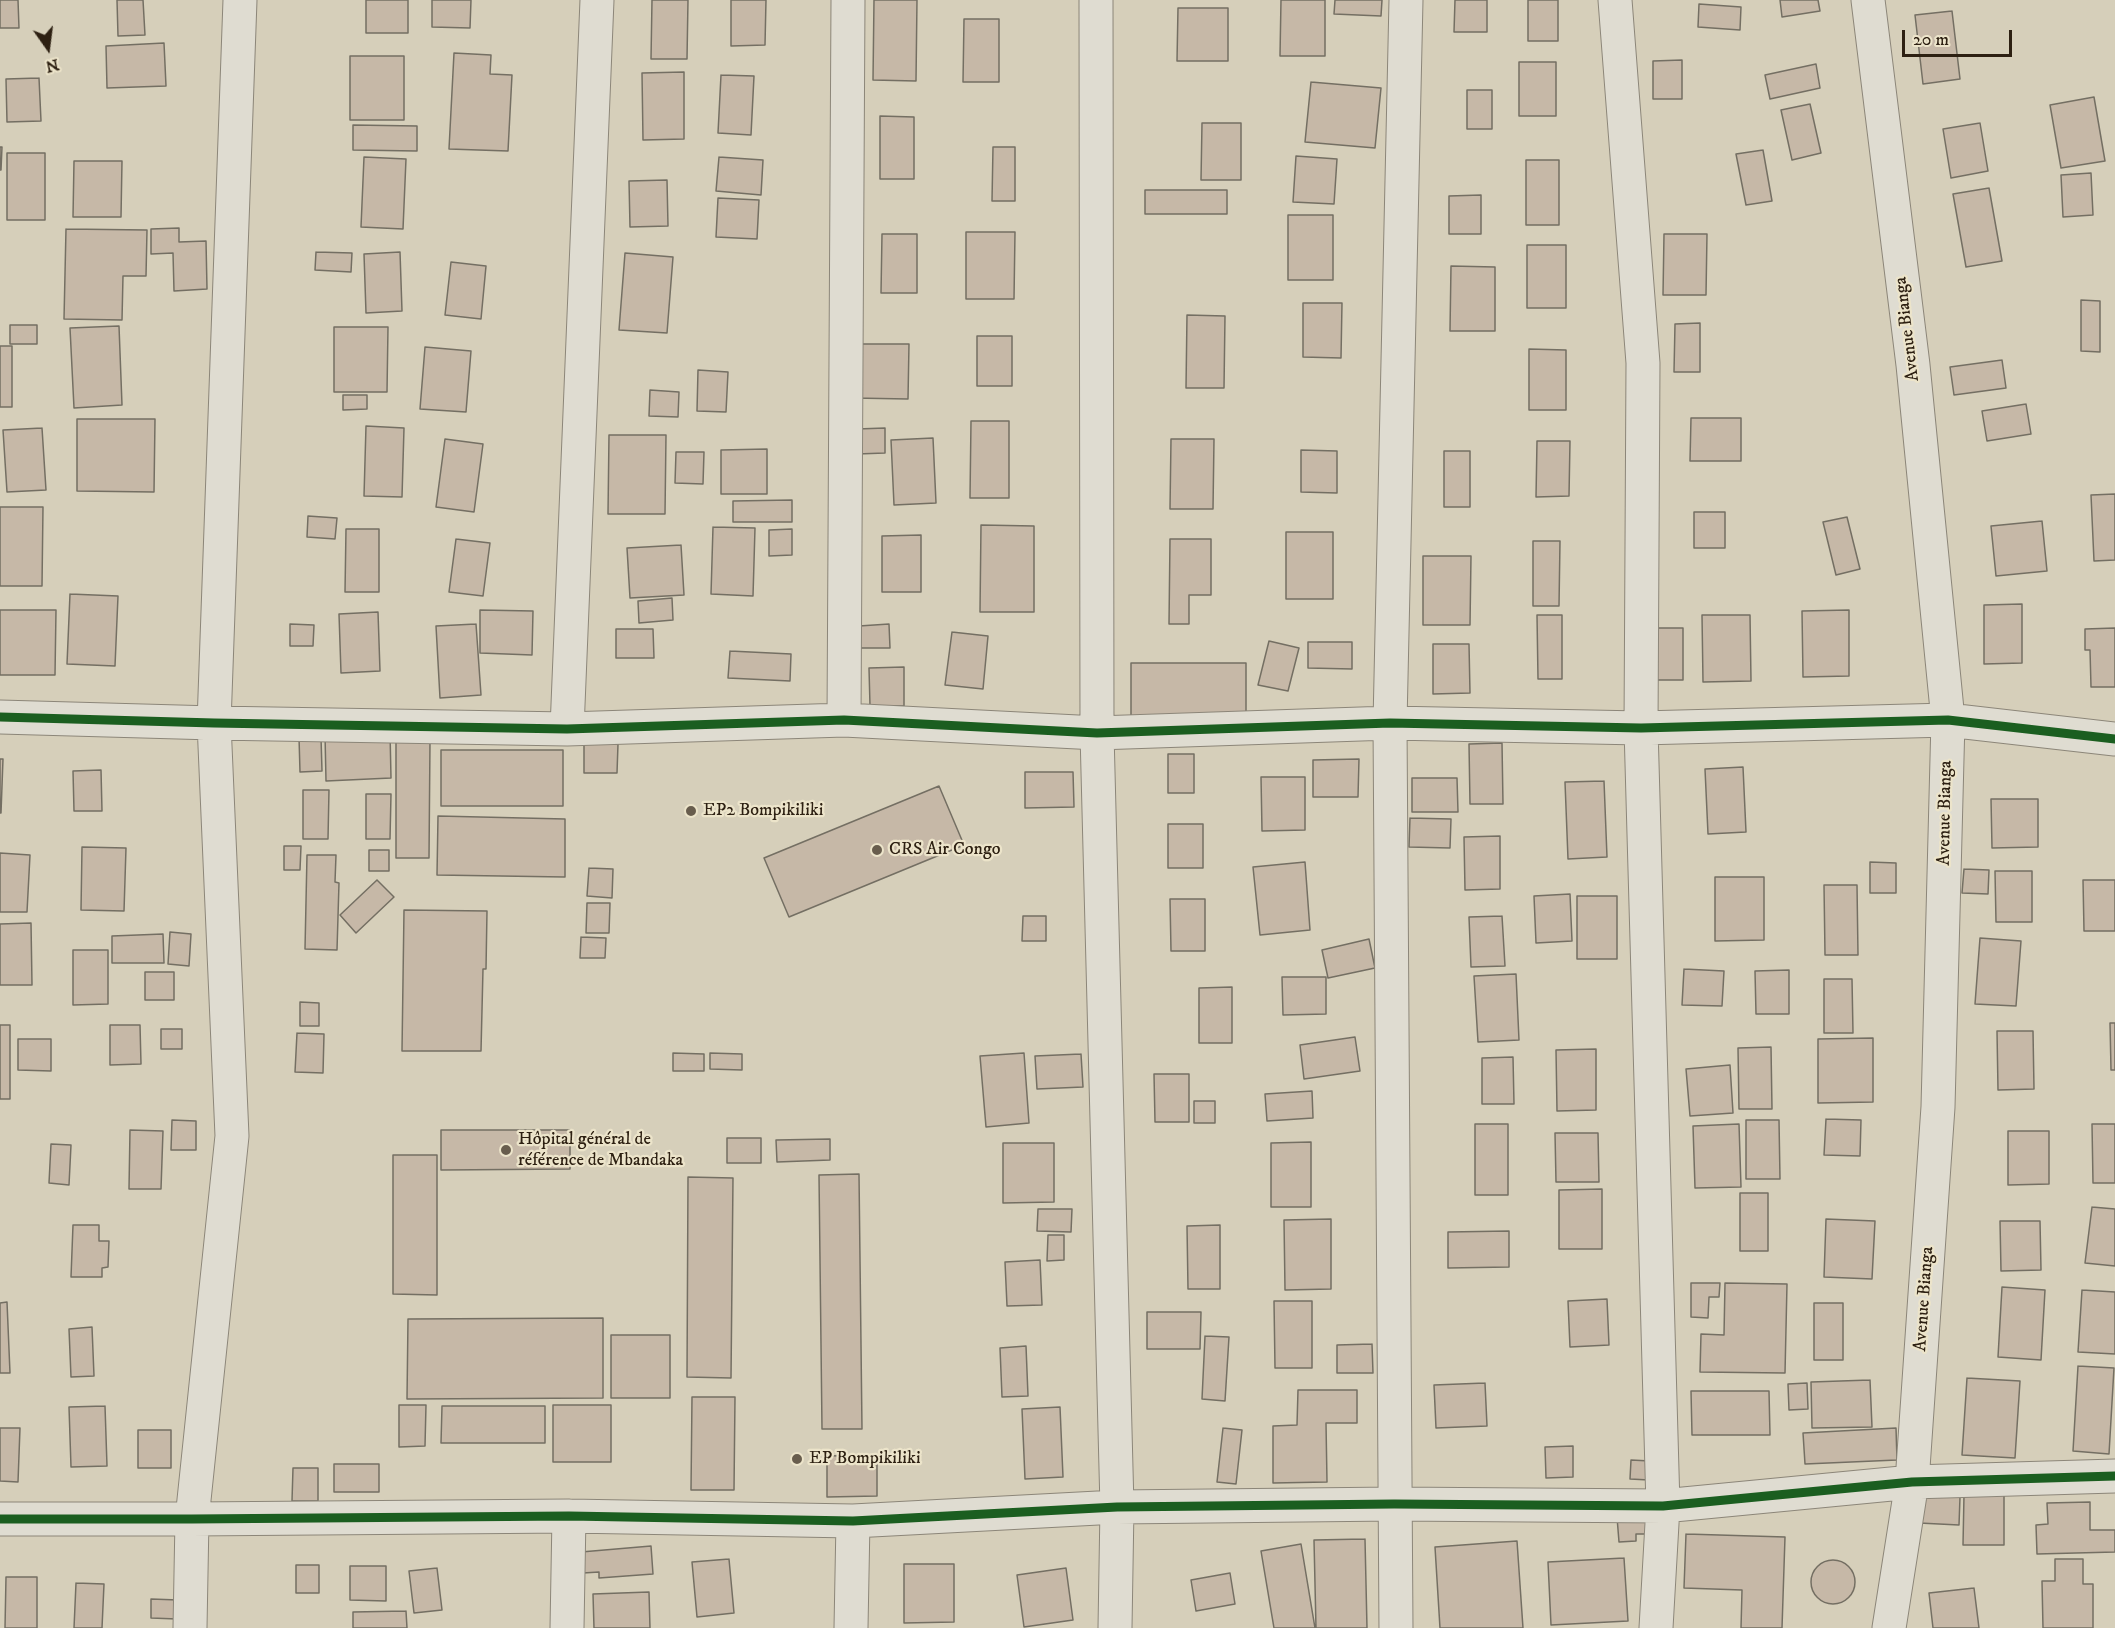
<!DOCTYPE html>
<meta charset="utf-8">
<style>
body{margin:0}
#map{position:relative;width:2115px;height:1628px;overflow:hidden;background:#d6cfba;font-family:"IM FELL DW Pica",serif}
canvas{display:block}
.north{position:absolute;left:18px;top:18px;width:60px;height:60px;-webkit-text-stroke:4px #ece4ca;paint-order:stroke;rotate:166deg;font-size:16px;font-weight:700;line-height:24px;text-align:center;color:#2d2012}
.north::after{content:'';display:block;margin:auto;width:21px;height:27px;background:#2d2012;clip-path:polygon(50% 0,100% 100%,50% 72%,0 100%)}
.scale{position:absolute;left:1902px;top:30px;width:110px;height:27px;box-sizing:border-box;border:3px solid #2d2012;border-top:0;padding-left:8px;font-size:18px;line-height:21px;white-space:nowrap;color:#2d2012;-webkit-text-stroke:4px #ece4ca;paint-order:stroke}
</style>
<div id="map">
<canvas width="2115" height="1628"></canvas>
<div class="north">N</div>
<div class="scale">20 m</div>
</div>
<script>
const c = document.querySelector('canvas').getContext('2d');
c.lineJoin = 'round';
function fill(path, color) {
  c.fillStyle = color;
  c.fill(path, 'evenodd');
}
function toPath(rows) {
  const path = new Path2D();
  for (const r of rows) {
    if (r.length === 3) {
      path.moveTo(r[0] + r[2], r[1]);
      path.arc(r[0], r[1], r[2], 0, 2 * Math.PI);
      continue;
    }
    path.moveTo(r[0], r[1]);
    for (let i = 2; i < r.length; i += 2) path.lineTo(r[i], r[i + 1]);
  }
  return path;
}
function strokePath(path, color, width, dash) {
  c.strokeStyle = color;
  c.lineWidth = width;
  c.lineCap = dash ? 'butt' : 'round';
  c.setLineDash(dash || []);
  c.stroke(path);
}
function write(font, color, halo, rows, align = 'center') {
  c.font = font + ' "IM FELL DW Pica",serif';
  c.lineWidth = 4.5;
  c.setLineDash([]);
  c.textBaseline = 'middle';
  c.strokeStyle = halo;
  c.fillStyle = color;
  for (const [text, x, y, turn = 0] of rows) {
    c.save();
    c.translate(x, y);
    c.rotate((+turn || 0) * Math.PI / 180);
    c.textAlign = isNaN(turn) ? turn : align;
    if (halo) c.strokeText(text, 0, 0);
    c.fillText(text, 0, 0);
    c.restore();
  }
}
const building = toPath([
 [0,0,18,0,19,28,0,28,0,0],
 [117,0,143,0,145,35,118,36,117,0],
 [366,0,408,0,408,33,366,33,366,0],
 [432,0,471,0,470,28,432,27,432,0],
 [652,0,688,0,687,59,651,59,652,0],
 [731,0,766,0,765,45,731,46,731,0],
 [874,0,917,0,916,81,873,80,874,0],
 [1281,0,1325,0,1325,56,1280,56,1281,0],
 [1335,0,1382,0,1381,16,1334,14,1335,0],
 [1455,0,1487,0,1487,32,1454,32,1455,0],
 [1528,0,1558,0,1558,41,1528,41,1528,0],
 [1780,0,1818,0,1820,11,1782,17,1780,0],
 [1699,4,1741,7,1740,30,1698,27,1699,4],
 [1178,8,1228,8,1228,61,1177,61,1178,8],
 [1952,11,1960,79,1923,84,1915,15,1952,11],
 [964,19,999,19,999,82,963,82,964,19],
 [164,43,166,86,107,88,106,46,164,43],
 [454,53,491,55,490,74,512,75,508,151,449,149,454,53],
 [350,56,404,56,404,120,350,120,350,56],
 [1682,60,1682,99,1653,99,1653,61,1682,60],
 [1519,62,1556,62,1556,116,1519,116,1519,62],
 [1816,64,1820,88,1770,99,1765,75,1816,64],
 [684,72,684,139,643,140,642,73,684,72],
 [721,75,754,76,751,135,718,133,721,75],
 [39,78,41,121,7,122,6,79,39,78],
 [1311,82,1381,88,1375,148,1305,142,1311,82],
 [1467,90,1492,90,1492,129,1467,129,1467,90],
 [2094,97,2105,161,2061,168,2050,105,2094,97],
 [1810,104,1821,153,1792,160,1781,110,1810,104],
 [880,116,914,117,914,179,880,179,880,116],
 [1202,123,1241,123,1241,180,1201,180,1202,123],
 [1980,123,1988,171,1951,178,1943,129,1980,123],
 [353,125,417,126,417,151,353,150,353,125],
 [0,147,2,147,1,170,0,170,0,147],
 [993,147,1015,147,1015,201,992,201,993,147],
 [1763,150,1772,201,1746,205,1736,154,1763,150],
 [7,153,45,153,45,220,7,220,7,153],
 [1296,156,1337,159,1334,204,1293,202,1296,156],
 [364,157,406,159,403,229,361,227,364,157],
 [719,157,763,160,761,195,716,191,719,157],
 [1526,160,1559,160,1559,225,1526,225,1526,160],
 [74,161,122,161,121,217,73,217,74,161],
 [2091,173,2093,215,2063,217,2061,175,2091,173],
 [667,180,668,226,630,227,629,181,667,180],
 [1989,188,2002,261,1966,267,1953,194,1989,188],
 [1145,190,1227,190,1227,214,1145,214,1145,190],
 [1481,195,1481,234,1449,234,1449,196,1481,195],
 [718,198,759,200,757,239,716,237,718,198],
 [1288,215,1333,215,1333,280,1288,280,1288,215],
 [179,228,179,242,206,241,207,289,174,291,173,253,151,254,151,229,179,228],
 [66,229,147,230,146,276,123,276,122,320,64,319,66,229],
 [966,232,1015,232,1014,299,966,299,966,232],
 [882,234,917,234,917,293,881,293,882,234],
 [1664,234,1707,234,1706,295,1663,295,1664,234],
 [1527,245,1566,245,1566,308,1527,308,1527,245],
 [316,252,352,253,351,272,315,270,316,252],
 [400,252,402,311,366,313,364,254,400,252],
 [625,253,673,257,667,333,619,330,625,253],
 [451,262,486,266,481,319,445,315,451,262],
 [1451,266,1495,267,1495,331,1450,331,1451,266],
 [2081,300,2100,301,2100,352,2081,351,2081,300],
 [1303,303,1342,303,1341,358,1303,357,1303,303],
 [1187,315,1225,316,1224,388,1186,388,1187,315],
 [1700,323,1700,372,1674,372,1675,324,1700,323],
 [10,325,37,325,37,344,10,344,10,325],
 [119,326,122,405,74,408,70,328,119,326],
 [334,327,388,327,387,392,334,392,334,327],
 [977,336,1012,336,1012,386,977,386,977,336],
 [853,344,909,344,908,399,853,398,853,344],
 [0,346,12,346,12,407,0,407,0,346],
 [425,347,471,351,466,412,420,409,425,347],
 [1529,349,1566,350,1566,410,1529,410,1529,349],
 [2002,360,2006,388,1954,395,1950,367,2002,360],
 [698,370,728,372,726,412,697,411,698,370],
 [650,390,679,392,678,417,649,416,650,390],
 [343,395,367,395,367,409,343,410,343,395],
 [2026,404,2031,434,1987,441,1982,411,2026,404],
 [1691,418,1741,418,1741,461,1690,461,1691,418],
 [77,419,155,419,154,492,77,491,77,419],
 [971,421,1009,421,1009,498,970,498,971,421],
 [366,426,404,428,402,497,364,496,366,426],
 [42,428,46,490,7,492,3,430,42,428],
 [885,428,885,453,857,454,857,429,885,428],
 [609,435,666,435,665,514,608,514,609,435],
 [933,438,936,503,894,505,891,440,933,438],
 [445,439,483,444,474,512,436,507,445,439],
 [1171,439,1214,439,1213,509,1170,509,1171,439],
 [1537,441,1570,441,1569,496,1536,497,1537,441],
 [767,449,767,494,721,494,721,450,767,449],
 [1301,450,1337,451,1337,493,1301,492,1301,450],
 [1444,451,1470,451,1470,507,1444,507,1444,451],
 [676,452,704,452,703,484,675,483,676,452],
 [2115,494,2115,560,2094,561,2091,495,2115,494],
 [792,500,792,522,733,522,733,501,792,500],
 [0,507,43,507,42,586,0,586,0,507],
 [1694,512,1725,512,1725,548,1694,548,1694,512],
 [308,516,337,518,335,539,307,537,308,516],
 [1847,517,1860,569,1836,575,1823,522,1847,517],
 [2042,521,2047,571,1996,576,1991,526,2042,521],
 [981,525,1034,526,1034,612,980,612,981,525],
 [713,527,755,528,753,596,711,594,713,527],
 [346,529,379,529,379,592,345,592,346,529],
 [792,529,792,555,769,556,769,530,792,529],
 [1286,532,1333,532,1333,599,1286,599,1286,532],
 [921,535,921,592,882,592,882,536,921,535],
 [456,539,490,543,483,596,449,592,456,539],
 [1170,539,1211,539,1211,595,1189,595,1189,624,1169,624,1170,539],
 [1533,541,1560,541,1559,606,1533,606,1533,541],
 [681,545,684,595,630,598,627,548,681,545],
 [1423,556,1471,556,1470,625,1423,625,1423,556],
 [70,594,118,596,115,666,67,664,70,594],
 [672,598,673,620,639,623,638,601,672,598],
 [2022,604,2022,663,1984,664,1984,605,2022,604],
 [0,610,56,610,55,675,0,675,0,610],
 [480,610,533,611,532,655,480,653,480,610],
 [1849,610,1849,676,1803,677,1802,611,1849,610],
 [378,612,380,671,341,673,339,614,378,612],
 [1537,615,1562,615,1562,679,1538,679,1537,615],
 [1702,615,1750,615,1751,681,1703,682,1702,615],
 [290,624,314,625,313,646,290,646,290,624],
 [476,624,481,695,440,698,436,626,476,624],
 [889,624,890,648,860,648,859,626,889,624],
 [1657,628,1683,628,1683,680,1657,680,1657,628],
 [2115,628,2115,687,2091,687,2090,650,2085,650,2085,629,2115,628],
 [616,629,653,629,654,658,616,658,616,629],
 [952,632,988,636,983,689,945,685,952,632],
 [1269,641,1299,648,1288,691,1258,685,1269,641],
 [1308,642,1352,642,1352,669,1308,668,1308,642],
 [1433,644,1469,644,1470,693,1433,694,1433,644],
 [730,651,791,654,790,681,728,678,730,651],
 [1131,663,1246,663,1246,722,1131,722,1131,663],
 [904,667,904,706,870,706,869,668,904,667],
 [390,732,391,778,326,781,325,734,390,732],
 [299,737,321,737,322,771,300,772,299,737],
 [430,741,429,858,396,858,396,742,430,741],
 [1502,743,1503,804,1470,804,1469,744,1502,743],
 [584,744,618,744,617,773,584,773,584,744],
 [441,750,563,750,563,806,441,806,441,750],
 [1168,754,1194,754,1194,793,1168,793,1168,754],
 [0,759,3,759,1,813,0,813,0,759],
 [1359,759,1358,797,1313,797,1313,760,1359,759],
 [1743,767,1746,832,1708,834,1705,769,1743,767],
 [101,770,102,811,74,811,73,771,101,770],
 [1025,772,1073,772,1074,807,1025,808,1025,772],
 [1261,777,1305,777,1305,830,1262,831,1261,777],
 [1412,778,1457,778,1458,812,1412,812,1412,778],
 [1604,781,1607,857,1568,859,1565,782,1604,781],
 [939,786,964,845,789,917,764,858,939,786],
 [303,790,329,790,328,839,303,839,303,790],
 [366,794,391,794,390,839,366,839,366,794],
 [1991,799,2038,799,2038,847,1992,848,1991,799],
 [438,816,565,819,565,877,437,875,438,816],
 [1410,818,1451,819,1450,848,1409,847,1410,818],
 [1168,824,1203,824,1203,868,1168,868,1168,824],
 [1500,836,1500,889,1465,890,1464,837,1500,836],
 [284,846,301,846,300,870,284,870,284,846],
 [82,847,126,848,124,911,81,910,82,847],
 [369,850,389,850,389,871,369,871,369,850],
 [0,853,30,855,27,912,0,912,0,853],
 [307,855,336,855,335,882,339,883,337,950,305,949,307,855],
 [1305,862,1310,930,1260,935,1253,867,1305,862],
 [1870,862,1896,863,1896,893,1870,893,1870,862],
 [589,868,613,869,612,898,587,896,589,868],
 [1964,869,1989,870,1988,894,1962,893,1964,869],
 [1995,871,2032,871,2032,922,1996,922,1995,871],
 [1715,877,1764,877,1764,940,1715,941,1715,877],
 [377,880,394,897,356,933,340,915,377,880],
 [2083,880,2115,880,2115,931,2084,931,2083,880],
 [1824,885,1857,885,1858,955,1825,955,1824,885],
 [1570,894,1572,941,1536,943,1534,896,1570,894],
 [1577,896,1617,896,1617,959,1577,959,1577,896],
 [1170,899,1205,899,1205,951,1171,951,1170,899],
 [587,903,610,903,609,933,586,933,587,903],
 [404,910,487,911,486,969,483,969,481,1051,402,1051,404,910],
 [1023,916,1046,916,1046,941,1022,941,1023,916],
 [1502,916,1505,966,1471,967,1469,917,1502,916],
 [31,923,32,985,0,985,0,924,31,923],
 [170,932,191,934,189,966,168,964,170,932],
 [163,934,164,963,112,963,112,936,163,934],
 [581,937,606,938,605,958,580,958,581,937],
 [1980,938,2021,941,2016,1006,1975,1004,1980,938],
 [1369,939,1375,968,1328,978,1322,950,1369,939],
 [73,950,108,950,108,1004,73,1005,73,950],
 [1684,969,1724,971,1722,1006,1682,1005,1684,969],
 [1789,970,1789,1014,1756,1014,1755,971,1789,970],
 [145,972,174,972,174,1000,145,1000,145,972],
 [1516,974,1519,1040,1478,1042,1474,976,1516,974],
 [1282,977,1326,977,1326,1014,1283,1015,1282,977],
 [1824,979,1852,979,1853,1033,1824,1033,1824,979],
 [1232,987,1232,1043,1199,1043,1199,988,1232,987],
 [300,1002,319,1003,319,1026,300,1026,300,1002],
 [2110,1023,2115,1023,2115,1070,2111,1070,2110,1023],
 [0,1025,10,1025,10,1099,0,1099,0,1025],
 [110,1025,140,1025,141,1064,110,1065,110,1025],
 [161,1029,182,1029,182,1049,161,1049,161,1029],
 [1997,1031,2033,1031,2034,1089,1998,1090,1997,1031],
 [297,1033,324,1034,323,1073,295,1072,297,1033],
 [1355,1037,1360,1071,1304,1079,1300,1045,1355,1037],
 [1873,1038,1873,1102,1818,1103,1818,1039,1873,1038],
 [18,1039,51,1039,51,1071,18,1070,18,1039],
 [1771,1047,1772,1109,1739,1109,1738,1048,1771,1047],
 [1596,1049,1596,1110,1557,1111,1556,1050,1596,1049],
 [673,1053,704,1054,704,1071,673,1071,673,1053],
 [710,1053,742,1054,742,1070,710,1069,710,1053],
 [1024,1053,1029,1123,986,1127,980,1056,1024,1053],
 [1081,1054,1083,1087,1037,1089,1035,1056,1081,1054],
 [1513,1057,1514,1104,1482,1104,1482,1058,1513,1057],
 [1730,1065,1733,1113,1690,1116,1686,1069,1730,1065],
 [1154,1074,1189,1074,1189,1122,1155,1122,1154,1074],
 [1312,1091,1313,1118,1267,1121,1265,1094,1312,1091],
 [1194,1101,1215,1101,1215,1123,1194,1123,1194,1101],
 [1826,1119,1861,1120,1860,1156,1824,1155,1826,1119],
 [172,1120,196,1121,196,1150,171,1150,172,1120],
 [1746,1120,1779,1120,1780,1179,1746,1179,1746,1120],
 [1475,1124,1508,1124,1508,1195,1475,1195,1475,1124],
 [1739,1124,1741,1187,1695,1188,1693,1126,1739,1124],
 [2092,1124,2115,1124,2115,1183,2093,1183,2092,1124],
 [130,1130,163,1131,161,1189,129,1189,130,1130],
 [441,1130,570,1130,570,1169,441,1170,441,1130],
 [2008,1131,2049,1131,2049,1184,2008,1185,2008,1131],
 [1555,1133,1598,1133,1599,1182,1556,1182,1555,1133],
 [727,1138,761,1138,761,1163,727,1163,727,1138],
 [830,1139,830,1160,777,1162,776,1140,830,1139],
 [1311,1142,1311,1207,1271,1207,1271,1143,1311,1142],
 [1003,1143,1054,1143,1054,1202,1003,1203,1003,1143],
 [51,1144,71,1145,69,1185,49,1183,51,1144],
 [393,1155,437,1155,437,1295,393,1294,393,1155],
 [859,1174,862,1429,822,1429,819,1175,859,1174],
 [688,1177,733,1178,731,1378,687,1377,688,1177],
 [1602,1189,1602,1249,1559,1249,1559,1190,1602,1189],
 [1740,1193,1768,1193,1768,1251,1740,1251,1740,1193],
 [2092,1207,2115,1209,2115,1266,2085,1263,2092,1207],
 [1038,1209,1072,1209,1071,1232,1037,1231,1038,1209],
 [1331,1219,1331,1289,1285,1290,1284,1220,1331,1219],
 [1826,1219,1875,1221,1872,1279,1824,1277,1826,1219],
 [2000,1221,2040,1221,2041,1270,2001,1271,2000,1221],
 [73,1225,99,1225,99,1241,109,1241,108,1267,102,1268,102,1277,71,1277,73,1225],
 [1220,1225,1220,1289,1188,1289,1187,1226,1220,1225],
 [1509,1231,1509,1267,1448,1268,1448,1232,1509,1231],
 [1048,1235,1064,1235,1064,1260,1047,1261,1048,1235],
 [1040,1260,1042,1305,1007,1306,1005,1262,1040,1260],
 [1691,1283,1720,1283,1719,1297,1709,1297,1708,1318,1691,1317,1691,1283],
 [1725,1283,1787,1284,1785,1373,1700,1372,1701,1334,1724,1335,1725,1283],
 [2002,1287,2045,1290,2041,1360,1998,1357,2002,1287],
 [2082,1290,2115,1292,2115,1354,2078,1352,2082,1290],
 [1607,1299,1609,1345,1570,1347,1568,1301,1607,1299],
 [1274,1301,1312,1301,1312,1368,1275,1368,1274,1301],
 [7,1302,10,1373,0,1373,0,1303,7,1302],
 [1814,1303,1843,1303,1843,1360,1814,1360,1814,1303],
 [1147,1312,1201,1312,1200,1349,1147,1349,1147,1312],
 [603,1318,603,1398,407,1399,408,1319,603,1318],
 [92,1327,94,1376,71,1377,69,1329,92,1327],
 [611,1335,670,1335,670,1398,611,1398,611,1335],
 [1205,1336,1229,1337,1225,1401,1202,1399,1205,1336],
 [1372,1344,1373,1373,1337,1373,1337,1345,1372,1344],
 [1026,1346,1028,1396,1002,1397,1000,1348,1026,1346],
 [2078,1366,2114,1368,2109,1454,2073,1451,2078,1366],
 [1967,1378,2020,1381,2015,1458,1962,1455,1967,1378],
 [1870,1380,1872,1427,1812,1428,1811,1382,1870,1380],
 [1485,1383,1487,1426,1436,1428,1434,1385,1485,1383],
 [1807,1383,1808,1409,1789,1410,1788,1384,1807,1383],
 [1298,1390,1357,1390,1357,1423,1326,1423,1327,1482,1273,1483,1273,1426,1297,1425,1298,1390],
 [1691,1391,1769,1391,1770,1435,1692,1435,1691,1391],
 [692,1397,735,1397,734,1490,691,1490,692,1397],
 [399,1405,426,1405,425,1446,399,1447,399,1405],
 [553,1405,611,1405,611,1462,553,1462,553,1405],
 [105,1406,107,1466,71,1467,69,1407,105,1406],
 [442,1406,545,1406,545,1443,441,1443,442,1406],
 [1060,1407,1063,1477,1025,1479,1022,1409,1060,1407],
 [0,1428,20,1428,18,1482,0,1481,0,1428],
 [1223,1428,1242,1430,1236,1484,1217,1482,1223,1428],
 [1896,1428,1897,1460,1805,1464,1803,1433,1896,1428],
 [138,1430,171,1430,171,1468,138,1468,138,1430],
 [1573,1446,1573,1477,1546,1478,1545,1447,1573,1446],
 [877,1455,877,1496,827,1497,827,1456,877,1455],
 [1631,1460,1650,1461,1649,1480,1630,1479,1631,1460],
 [334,1464,379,1464,379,1492,334,1492,334,1464],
 [293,1468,318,1468,318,1501,292,1501,293,1468],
 [1921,1494,1960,1497,1959,1525,1919,1523,1921,1494],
 [1964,1495,2004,1495,2004,1545,1963,1545,1964,1495],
 [2090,1502,2090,1530,2115,1530,2115,1552,2037,1554,2036,1525,2048,1524,2047,1503,2090,1502],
 [1647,1514,1648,1534,1636,1534,1636,1541,1619,1542,1617,1517,1647,1514],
 [1686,1534,1785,1537,1782,1628,1741,1628,1742,1590,1684,1588,1686,1534],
 [1365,1539,1367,1628,1316,1628,1314,1540,1365,1539],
 [1517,1541,1523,1628,1440,1628,1435,1547,1517,1541],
 [1301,1544,1315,1628,1274,1628,1261,1551,1301,1544],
 [651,1546,653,1574,599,1578,599,1572,583,1573,581,1552,651,1546],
 [1624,1558,1628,1621,1551,1625,1548,1562,1624,1558],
 [729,1559,734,1613,697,1617,692,1562,729,1559],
 [2055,1559,2083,1559,2083,1584,2093,1584,2093,1628,2043,1628,2042,1581,2055,1581,2055,1559],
 [1833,1582,22],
 [904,1564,954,1564,954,1622,904,1623,904,1564],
 [296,1565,319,1565,319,1593,296,1593,296,1565],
 [350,1566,386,1566,386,1601,350,1600,350,1566],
 [437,1568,442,1610,414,1613,409,1571,437,1568],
 [1066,1568,1073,1620,1024,1627,1017,1575,1066,1568],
 [1230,1573,1235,1604,1196,1611,1191,1580,1230,1573],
 [6,1577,37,1577,37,1628,5,1628,6,1577],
 [76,1583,104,1584,102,1628,74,1628,76,1583],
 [1974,1588,1979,1628,1933,1628,1929,1593,1974,1588],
 [649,1592,650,1628,594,1628,593,1594,649,1592],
 [151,1599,178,1600,177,1619,151,1618,151,1599],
 [406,1611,407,1628,353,1628,353,1612,406,1611]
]);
fill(building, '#c6b8a7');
strokePath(building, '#746f63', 1.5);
const minor = toPath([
 [1096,0,1097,733,1117,1507,1115,1628],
 [1615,0,1643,363,1641,728,1663,1506,1656,1628],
 [1868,0,1913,365,1948,720,1938,1107,1912,1482,1889,1628],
 [0,717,214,723,567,729,844,720,1097,733,1390,723,1641,728,1948,720,2115,739],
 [844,720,848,0],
 [567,729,597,0],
 [0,1519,192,1519,569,1516,853,1521,1117,1507,1394,1504,1663,1506,1912,1482,2115,1476],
 [190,1628,192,1519,232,1136,214,723,240,0],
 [567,1628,569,1516],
 [851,1628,853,1521],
 [1396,1628,1390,723,1406,0]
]);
strokePath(minor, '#8c8679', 35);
strokePath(minor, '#dfdcd1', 33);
strokePath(toPath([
 [0,717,214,723,567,729,844,720,1097,733,1390,723,1641,728,1948,720,2115,739],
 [0,1519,192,1519,569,1516,853,1521,1117,1507,1394,1504,1663,1506,1912,1482,2115,1476]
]), '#1b5e20', 9);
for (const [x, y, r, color] of [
 [691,811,6,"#685d4d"],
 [877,850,6,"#685d4d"],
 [506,1150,6,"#685d4d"],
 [797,1459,6,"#685d4d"]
]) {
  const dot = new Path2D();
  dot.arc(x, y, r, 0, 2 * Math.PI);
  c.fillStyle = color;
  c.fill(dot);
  strokePath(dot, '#ece4ca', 2);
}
write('18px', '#2d2012', '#ece4ca', [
 ["Avenue Bianga",1908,329,-97],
 ["Avenue Bianga",1946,813,-89],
 ["Avenue Bianga",1925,1299,-86]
]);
write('18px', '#2d2012', '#ece4ca', [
 ["EP2 Bompikiliki",703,811],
 ["CRS Air Congo",889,850],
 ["Hôpital général de",518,1140],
 ["référence de Mbandaka",518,1161],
 ["EP Bompikiliki",809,1459]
], 'left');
</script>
